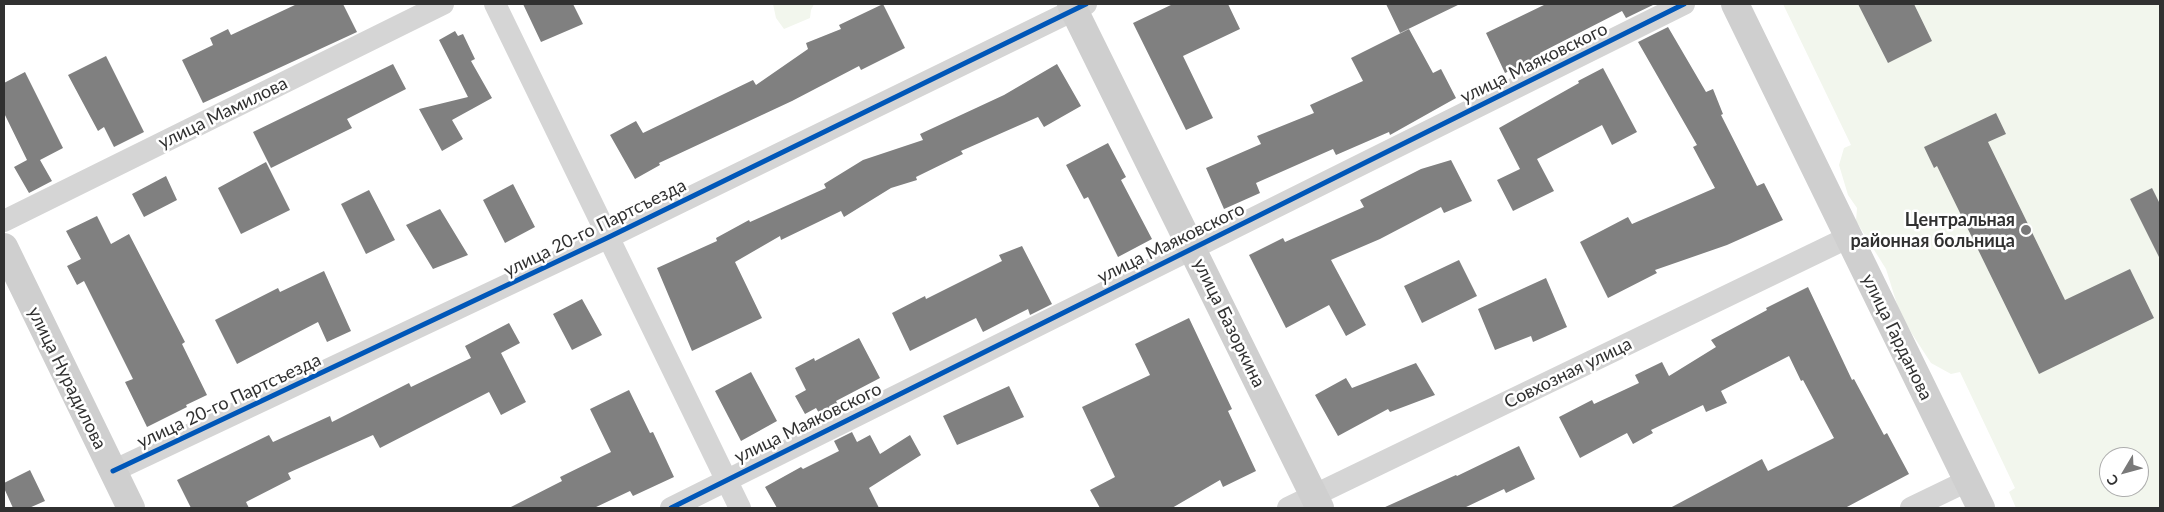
<!DOCTYPE html>
<meta charset="utf-8">
<style>
body{margin:0}
#map{position:relative;width:2164px;height:512px;overflow:hidden;background:#fff;font-family:Lato,sans-serif}
canvas{display:block}
.frame{position:absolute;inset:0;border:5px solid #313131;pointer-events:none}
.north{position:absolute;left:2099px;top:447px;width:50px;height:50px;box-sizing:border-box;background:#fff;border:1px solid #adadad;border-radius:50%;rotate:233deg;font-size:14px;font-weight:700;line-height:20px;text-align:center;color:#313131}
.north::after{content:'';display:block;margin:auto;width:18px;height:22px;background:#797979;clip-path:polygon(50% 0,100% 100%,50% 72%,0 100%)}
</style>
<div id="map">
<canvas width="2164" height="512"></canvas>
<div class="frame"></div>
<div class="north">С</div>
</div>
<script>
const c = document.querySelector('canvas').getContext('2d');
c.lineJoin = 'round';
function fill(path, color) {
  c.fillStyle = color;
  c.fill(path, 'evenodd');
}
function toPath(rows) {
  const path = new Path2D();
  for (const r of rows) {
    path.moveTo(r[0], r[1]);
    for (let i = 2; i < r.length; i += 2) path.lineTo(r[i], r[i + 1]);
  }
  return path;
}
function strokePath(path, color, width, dash) {
  c.strokeStyle = color;
  c.lineWidth = width;
  c.lineCap = dash ? 'butt' : 'round';
  c.setLineDash(dash || []);
  c.stroke(path);
}
function write(font, color, halo, rows, align = 'center') {
  c.font = font + ' Lato,sans-serif';
  c.lineWidth = 5;
  c.setLineDash([]);
  c.textBaseline = 'middle';
  c.strokeStyle = halo;
  c.fillStyle = color;
  for (const [text, x, y, turn = 0] of rows) {
    c.save();
    c.translate(x, y);
    c.rotate((+turn || 0) * Math.PI / 180);
    c.textAlign = isNaN(turn) ? turn : align;
    if (halo) c.strokeText(text, 0, 0);
    c.fillText(text, 0, 0);
    c.restore();
  }
}
fill(toPath([
 [773,4,814,4,811,10,810,18,784,29,776,18],
 [1783,4,2160,4,2160,508,2016,508,2009,492,2015,488,1960,372,1951,374,1931,363,1901,317,1886,269,1856,221,1857,208,1848,195,1839,165,1844,148,1851,145],
 [2109,457,2139,457,2139,487,2109,487]
]), '#f2f6ed');
fill(toPath([
 [297,4,343,4,357,32,203,103,182,60,213,45,210,38,228,29,231,35],
 [523,4,573,4,583,24,541,42],
 [883,4,905,48,861,70,859,66,792,101,659,163,660,165,635,179,610,135,636,121,643,133,753,80,756,85,808,49,806,43,841,29,839,25],
 [1173,4,1228,4,1240,29,1183,56,1213,118,1186,130,1133,23],
 [1386,4,1460,4,1400,33],
 [1546,4,1655,4,1626,18,1622,11,1540,53,1542,56,1505,73,1486,33],
 [1858,4,1914,4,1932,41,1888,63],
 [1668,27,1706,92,1713,89,1723,114,1721,115,1757,186,1764,183,1783,220,1727,245,1655,270,1657,273,1608,298,1580,242,1628,217,1632,224,1715,188,1693,147,1697,145,1638,42],
 [1409,29,1433,73,1441,69,1456,98,1390,135,1389,132,1336,155,1333,149,1256,183,1260,193,1224,209,1206,168,1261,144,1257,136,1314,113,1310,105,1363,81,1351,58],
 [455,31,458,36,463,34,475,59,471,61,492,98,452,120,463,139,442,151,419,109,468,97,439,40],
 [106,56,144,132,114,147,104,127,98,131,68,75],
 [393,64,406,89,347,119,352,128,271,168,253,132],
 [1057,64,1081,106,1044,127,1038,117,961,151,963,154,916,177,917,180,891,188,844,217,841,211,781,240,780,236,735,262,762,318,692,351,657,268,717,241,716,238,749,220,750,222,826,188,824,184,863,160,923,140,920,134,1004,95],
 [1603,68,1637,132,1612,145,1602,125,1537,159,1554,191,1513,211,1497,180,1520,169,1499,128,1579,83,1578,81],
 [25,72,63,148,40,160,52,181,29,193,14,167,27,160,4,113,4,83],
 [1996,113,2006,134,1988,142,2065,300,2130,269,2154,318,2039,374,1937,166,1934,168,1924,147],
 [1108,143,1126,177,1121,180,1152,239,1118,257,1088,197,1084,199,1066,165],
 [1451,160,1472,201,1444,213,1441,207,1380,239,1331,260,1366,325,1346,336,1329,305,1286,328,1249,255,1283,238,1285,242,1364,207,1360,200,1421,169],
 [266,162,290,210,241,234,218,188],
 [166,176,177,200,144,217,132,194],
 [513,184,535,227,505,243,483,200],
 [2152,188,2160,204,2160,259,2130,199],
 [369,190,395,240,366,254,341,204],
 [440,209,468,255,433,269,406,225],
 [97,216,111,244,129,234,185,342,182,344,207,395,186,405,187,407,147,427,125,382,133,379,84,281,77,285,67,266,81,259,66,231],
 [1022,246,1052,304,1030,315,1028,309,983,332,976,318,910,351,892,313,925,296,926,299,1002,261,999,255],
 [1459,260,1477,296,1422,323,1404,286],
 [324,271,351,331,327,342,318,322,237,364,215,320,278,288,280,292],
 [1546,278,1567,327,1533,342,1531,336,1495,350,1478,309],
 [1808,287,1852,380,1854,379,1884,435,1887,433,1909,474,1845,508,1670,508,1762,459,1768,471,1834,438,1803,380,1801,381,1789,356,1721,391,1727,403,1706,412,1703,405,1651,430,1653,433,1633,444,1627,433,1580,458,1559,417,1592,400,1594,404,1639,383,1635,375,1662,362,1669,376,1716,347,1711,340,1767,310,1766,308],
 [582,299,602,335,572,350,553,314],
 [1189,318,1232,409,1228,411,1256,471,1223,487,1220,480,1172,508,1100,508,1090,490,1115,477,1082,407,1150,375,1135,344],
 [509,323,520,343,501,353,526,402,501,415,489,392,380,448,373,435,288,473,291,479,246,502,249,508,191,508,177,480,269,435,273,442,330,416,332,422,409,383,411,387,471,358,465,346],
 [859,338,880,378,836,401,840,409,822,418,816,408,805,414,795,396,806,390,795,368,814,358,815,361],
 [1416,363,1435,395,1390,412,1388,409,1338,436,1315,395,1346,378,1352,388],
 [751,372,777,421,741,441,715,391],
 [1009,386,1024,417,957,445,943,416],
 [629,390,650,433,653,432,674,477,633,496,630,491,594,508,509,508,562,481,560,477,611,452,590,409],
 [852,432,857,442,870,435,880,454,910,435,921,455,869,488,879,508,777,508,765,487,801,467,803,469,839,451,834,441],
 [1519,446,1535,479,1506,493,1504,489,1464,508,1383,508,1456,475,1457,476],
 [30,470,45,501,29,508,13,508,4,488,4,483]
]), '#808080');
strokePath(toPath([
 [495,4,740,508],
 [4,221,443,4],
 [113,471,609,237,1086,4],
 [671,508,1684,4],
 [1288,508,1849,237],
 [1911,508,1967,481]
]), '#d5d5d5', 22);
strokePath(toPath([
 [1071,4,1320,508],
 [1735,4,1981,508],
 [4,247,131,508]
]), '#cfcfcf', 28);
strokePath(toPath([
 [113,471,609,237,1086,4],
 [671,508,1684,4]
]), '#0057b8', 5);
for (const [x, y, r, color] of [
 [2026,230,6,"#797979"]
]) {
  const dot = new Path2D();
  dot.arc(x, y, r, 0, 2 * Math.PI);
  c.fillStyle = color;
  c.fill(dot);
  strokePath(dot, '#fff', 2);
}
write('18px', '#313131', '#fff', [
 ["улица Маяковского",1534,63,-26],
 ["улица Мамилова",223,113,-26],
 ["улица 20-го Партсъезда",595,228,-26],
 ["улица Маяковского",1171,243,-26],
 ["улица Базоркина",1229,323,64],
 ["улица Гарданова",1897,337,64],
 ["Совхозная улица",1568,373,-26],
 ["улица Нурадилова",67,378,64],
 ["улица 20-го Партсъезда",229,401,-25],
 ["улица Маяковского",808,423,-26]
]);
write('bold 18px', '#313131', '#fff', [
 ["Центральная",2015,220],
 ["районная больница",2015,241]
], 'right');
</script>
